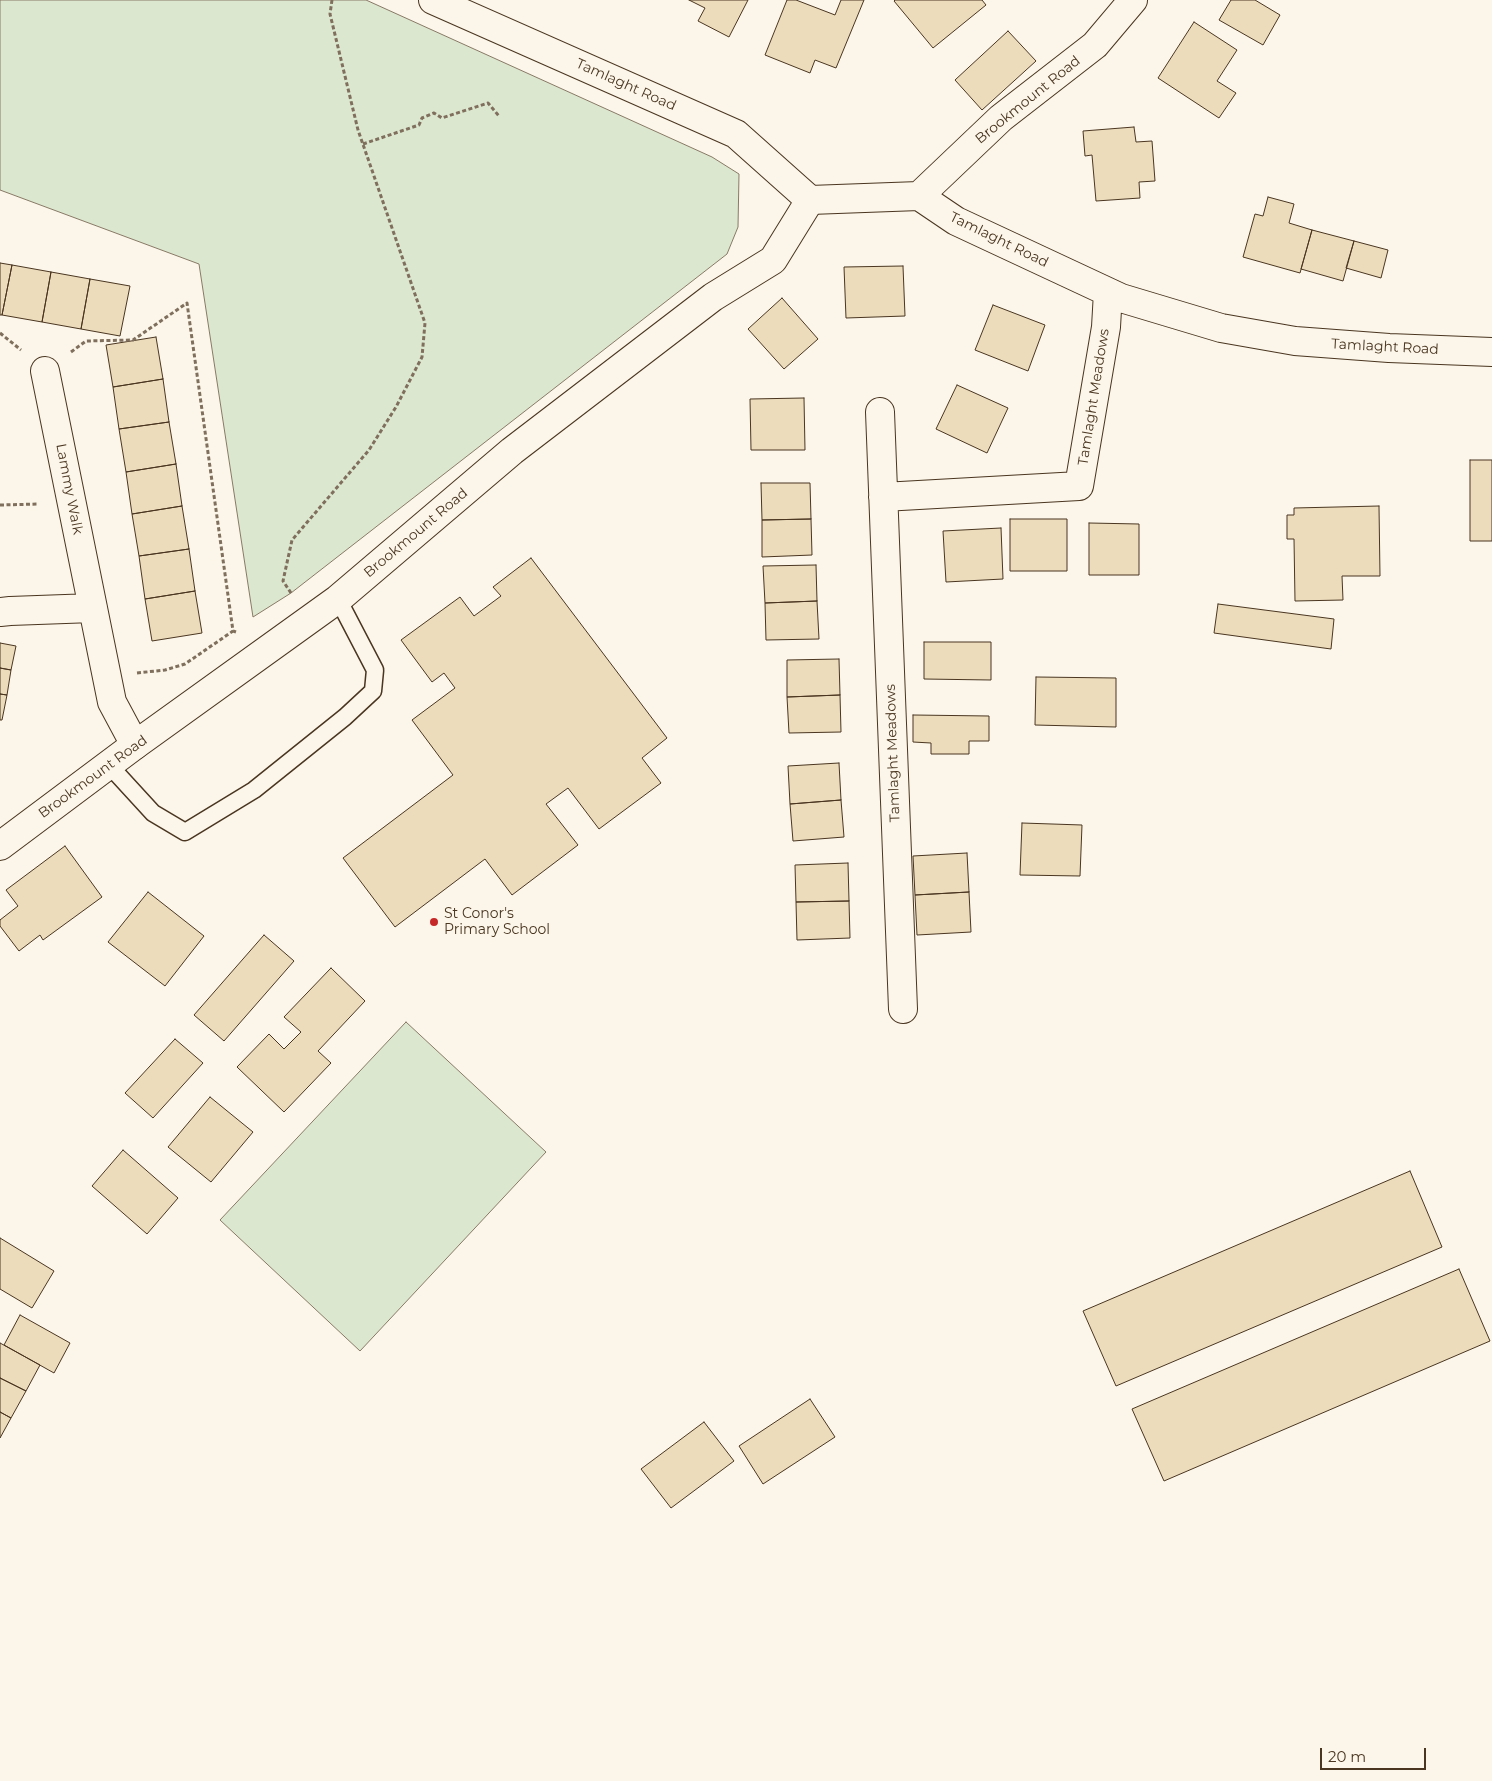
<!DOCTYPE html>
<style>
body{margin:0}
#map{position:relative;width:1492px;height:1781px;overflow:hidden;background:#fbf6e9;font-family:Montserrat,sans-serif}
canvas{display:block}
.scale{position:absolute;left:1320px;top:1748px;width:106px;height:22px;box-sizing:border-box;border:2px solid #4a3520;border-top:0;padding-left:6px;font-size:15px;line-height:18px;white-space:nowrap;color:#4a3520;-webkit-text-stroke:4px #fbf6e9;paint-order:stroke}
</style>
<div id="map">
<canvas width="1492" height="1781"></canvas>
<div class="scale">20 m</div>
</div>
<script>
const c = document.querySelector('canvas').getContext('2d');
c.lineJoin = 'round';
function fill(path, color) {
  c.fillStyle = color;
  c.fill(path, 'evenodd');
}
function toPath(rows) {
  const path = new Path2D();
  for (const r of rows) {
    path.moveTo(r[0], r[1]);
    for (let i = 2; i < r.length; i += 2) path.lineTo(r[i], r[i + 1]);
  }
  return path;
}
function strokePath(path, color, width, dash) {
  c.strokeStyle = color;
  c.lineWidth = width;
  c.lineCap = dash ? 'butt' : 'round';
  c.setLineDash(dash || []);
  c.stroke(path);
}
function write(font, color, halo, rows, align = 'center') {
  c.font = font + ' Montserrat,sans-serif';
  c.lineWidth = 4;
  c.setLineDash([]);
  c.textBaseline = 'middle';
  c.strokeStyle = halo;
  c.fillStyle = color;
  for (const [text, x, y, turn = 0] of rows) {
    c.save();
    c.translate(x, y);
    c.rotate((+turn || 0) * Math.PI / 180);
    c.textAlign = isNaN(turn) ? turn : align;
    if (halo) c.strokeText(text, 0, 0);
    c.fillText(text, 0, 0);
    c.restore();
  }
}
const green = toPath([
 [0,0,366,0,712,157,739,174,738,227,727,254,291,593,253,617,199,264,0,190,0,0],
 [406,1022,546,1152,360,1351,220,1220,406,1022]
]);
fill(green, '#dce7d0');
strokePath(green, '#887966', 1);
const building = toPath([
 [689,0,748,0,729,37,698,21,705,8,689,0],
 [787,0,796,0,835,15,841,0,864,0,836,68,815,60,810,73,765,55,787,0],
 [895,0,982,0,986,5,933,48,894,1,895,0],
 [1231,0,1255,0,1280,15,1263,45,1219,20,1231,0],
 [1194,22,1237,50,1217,81,1236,93,1219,118,1158,78,1194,22],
 [1008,31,1036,61,982,110,955,80,1008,31],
 [1134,127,1136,142,1152,141,1155,181,1139,182,1140,198,1096,201,1092,155,1085,156,1083,131,1134,127],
 [1268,197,1294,204,1289,223,1312,230,1300,273,1243,257,1255,214,1263,216,1268,197],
 [1312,230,1354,241,1343,281,1301,269,1312,230],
 [1354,241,1388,250,1381,278,1346,268,1354,241],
 [0,263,12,265,2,315,0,315,0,263],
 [12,265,51,272,42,322,2,315,12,265],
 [903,266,905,316,846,318,844,267,903,266],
 [51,272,90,279,81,329,42,322,51,272],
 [90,279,130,286,120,336,81,329,90,279],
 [782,298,818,339,784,369,748,329,782,298],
 [993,305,1045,325,1028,371,975,350,993,305],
 [156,337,163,379,113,387,106,345,156,337],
 [163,379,169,422,119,429,113,387,163,379],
 [957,385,1008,408,987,453,936,429,957,385],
 [804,398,805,450,751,450,750,399,804,398],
 [169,422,176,464,126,472,119,429,169,422],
 [1470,460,1492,460,1492,541,1470,541,1470,460],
 [176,464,182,506,132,514,126,472,176,464],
 [761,483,810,483,811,519,762,520,761,483],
 [182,506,189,549,139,556,132,514,182,506],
 [1379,506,1380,576,1342,576,1343,600,1295,601,1294,539,1287,539,1287,515,1294,515,1294,508,1379,506],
 [811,519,812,555,762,557,762,520,811,519],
 [1010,519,1067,519,1067,571,1010,571,1010,519],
 [1089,523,1139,524,1139,575,1089,575,1089,523],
 [1001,528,1003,579,946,582,943,531,1001,528],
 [189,549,195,591,145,599,139,556,189,549],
 [531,558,667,738,642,758,661,783,599,829,568,788,546,804,578,845,512,895,485,859,395,927,343,858,453,775,412,720,455,688,444,673,432,682,401,640,460,597,474,616,501,596,493,587,531,558],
 [816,565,817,601,765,603,763,566,816,565],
 [195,591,202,633,152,641,145,599,195,591],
 [817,601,819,639,766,640,765,603,817,601],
 [1218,604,1334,619,1331,649,1214,633,1218,604],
 [924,642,991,642,991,680,924,679,924,642],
 [0,643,16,646,11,670,0,668,0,643],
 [839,659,840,695,787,697,787,660,839,659],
 [0,668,11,670,7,695,0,694,0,668],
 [1036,677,1116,678,1116,727,1035,725,1036,677],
 [0,694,7,695,2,720,0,720,0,694],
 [840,695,841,732,789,733,787,697,840,695],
 [913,715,989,716,989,741,969,741,969,754,931,754,931,743,913,742,913,715],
 [839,763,841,800,790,804,788,766,839,763],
 [841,800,844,837,793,841,790,804,841,800],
 [1022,823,1082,825,1080,876,1020,875,1022,823],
 [65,846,102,897,43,940,40,935,19,951,0,926,0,920,18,906,6,890,65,846],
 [967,853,969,892,915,895,913,856,967,853],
 [848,863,849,901,796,902,795,865,848,863],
 [148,892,204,936,165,986,108,942,148,892],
 [969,892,971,932,917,935,915,895,969,892],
 [849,901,850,938,797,940,796,902,849,901],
 [264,935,294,961,224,1041,194,1015,264,935],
 [331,968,365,1001,318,1051,331,1063,284,1112,237,1067,269,1034,284,1049,301,1032,284,1017,331,968],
 [175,1039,203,1063,153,1118,125,1093,175,1039],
 [210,1097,253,1132,211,1182,168,1147,210,1097],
 [123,1150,178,1198,147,1234,92,1186,123,1150],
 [1410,1171,1442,1247,1116,1386,1083,1311,1410,1171],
 [0,1238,54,1271,32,1308,0,1289,0,1238],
 [1459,1269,1490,1341,1164,1481,1132,1409,1459,1269],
 [20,1315,70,1343,54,1373,4,1345,20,1315],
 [0,1343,40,1365,26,1391,0,1378,0,1343],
 [0,1378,26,1391,11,1418,0,1412,0,1378],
 [810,1399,835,1437,763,1484,739,1446,810,1399],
 [0,1412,11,1418,0,1438,0,1412],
 [704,1422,734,1461,671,1508,641,1469,704,1422]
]);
fill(building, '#ecdcbc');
strokePath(building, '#4a3520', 1);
const service = toPath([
 [109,765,153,813,185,832,254,790,345,717,373,691,375,670,338,599]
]);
const minor = toPath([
 [919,196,1001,118,1095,45,1133,0],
 [810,200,919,196,956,221,1121,298,1221,328,1295,341,1389,348,1492,352],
 [45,371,112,702,135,745],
 [880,412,903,1009],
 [883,497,1079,486,1106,327,1108,292],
 [0,612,10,611,93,608]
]);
const tertiary = toPath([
 [0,846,135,745,338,599,512,451,713,297,773,260,810,200,736,134,433,0]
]);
strokePath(service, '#4a3520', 19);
strokePath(minor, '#4a3520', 30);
strokePath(tertiary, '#4a3520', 30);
strokePath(toPath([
 [363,144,419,125,422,118,434,113,442,118,488,103,499,116],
 [0,333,21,350],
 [71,352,86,341,133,340,187,303,233,631,236,632],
 [0,505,39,504],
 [291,593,283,581,292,540,369,450,396,407,422,357,425,323,358,130,330,14,332,0],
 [137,673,165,670,185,664,233,631]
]), '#7f6f5c', 3, [4, 2.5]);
strokePath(service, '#fbf6e9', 16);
strokePath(minor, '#fbf6e9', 28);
strokePath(tertiary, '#fbf6e9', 28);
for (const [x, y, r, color] of [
 [434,922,5,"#c62828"]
]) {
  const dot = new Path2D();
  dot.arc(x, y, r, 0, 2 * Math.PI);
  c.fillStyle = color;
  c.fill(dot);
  strokePath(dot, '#fbf6e9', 2);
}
write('14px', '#4a3520', '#fbf6e9', [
 ["Tamlaght Road",626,85,24],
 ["Brookmount Road",1028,100,-39],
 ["Tamlaght Road",999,240,26],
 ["Tamlaght Road",1385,347,3],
 ["Tamlaght Meadows",1094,397,-81],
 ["Lammy Walk",69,489,79],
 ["Brookmount Road",416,533,-40],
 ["Tamlaght Meadows",893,753,-92],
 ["Brookmount Road",93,777,-36]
]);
write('14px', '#4a3520', '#fbf6e9', [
 ["St Conor's",444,914],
 ["Primary School",444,930]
], 'left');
</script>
